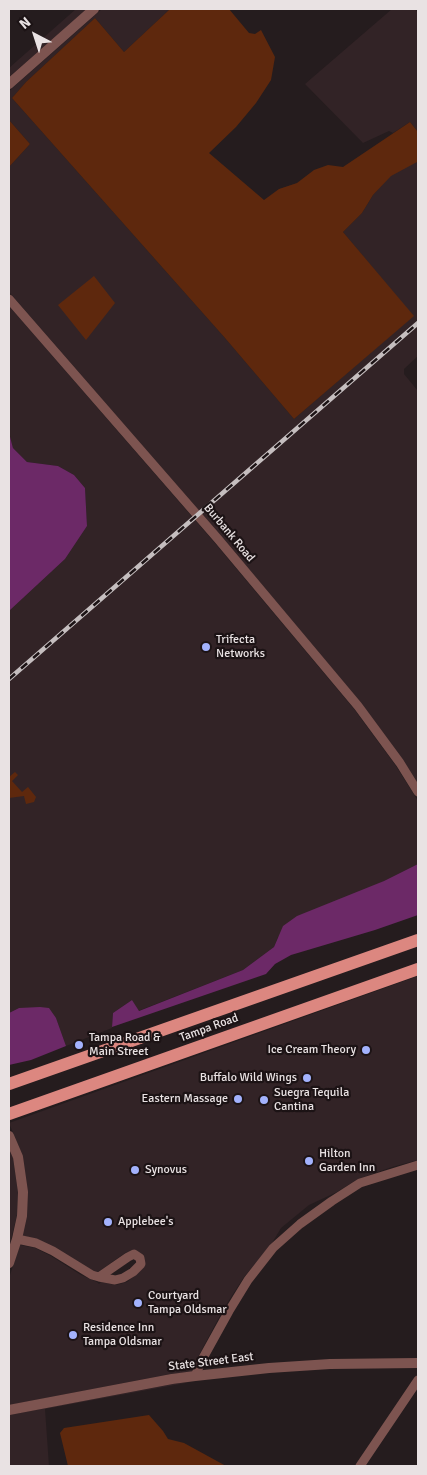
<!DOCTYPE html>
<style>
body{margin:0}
#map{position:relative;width:427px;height:1475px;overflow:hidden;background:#251c1e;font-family:Signika,sans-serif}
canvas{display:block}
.frame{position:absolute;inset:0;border:10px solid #e9e2e3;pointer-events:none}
.north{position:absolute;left:10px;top:10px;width:50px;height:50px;-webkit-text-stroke:4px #1c1315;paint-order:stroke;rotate:320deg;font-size:14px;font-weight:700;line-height:20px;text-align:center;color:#e9e2e3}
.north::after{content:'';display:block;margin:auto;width:18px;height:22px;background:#e9e2e3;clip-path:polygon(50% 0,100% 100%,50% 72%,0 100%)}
</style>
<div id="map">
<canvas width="427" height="1475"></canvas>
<div class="frame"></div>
<div class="north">N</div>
</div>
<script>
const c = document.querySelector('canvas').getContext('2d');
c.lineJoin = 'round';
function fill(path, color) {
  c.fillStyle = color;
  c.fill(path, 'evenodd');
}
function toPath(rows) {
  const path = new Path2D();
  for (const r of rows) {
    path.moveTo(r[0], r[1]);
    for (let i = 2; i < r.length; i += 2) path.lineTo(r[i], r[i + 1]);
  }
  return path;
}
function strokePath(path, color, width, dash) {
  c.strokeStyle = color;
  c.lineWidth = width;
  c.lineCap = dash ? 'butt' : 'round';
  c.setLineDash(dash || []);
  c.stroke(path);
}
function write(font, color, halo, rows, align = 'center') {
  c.font = font + ' Signika,sans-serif';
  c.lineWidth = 4.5;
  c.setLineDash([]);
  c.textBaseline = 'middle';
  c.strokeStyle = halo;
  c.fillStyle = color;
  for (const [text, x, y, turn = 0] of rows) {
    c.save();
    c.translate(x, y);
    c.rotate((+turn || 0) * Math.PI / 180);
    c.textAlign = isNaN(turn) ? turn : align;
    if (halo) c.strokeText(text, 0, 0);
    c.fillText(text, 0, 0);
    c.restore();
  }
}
fill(toPath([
 [76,9,87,9,9,77,9,68],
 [102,9,170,9,124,52,95,18,26,82,12,98,225,338,294,419,413,316,343,232,362,213,373,195,391,175,418,160,418,356,404,369,404,374,418,391,418,784,403,761,361,703,221,536,9,292,9,167,30,144,9,120,9,91],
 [392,9,415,9,418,13,418,132,410,122,393,133,389,131,363,143,305,84],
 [9,306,214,542,354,709,396,766,418,801,418,864,384,881,278,937,274,947,243,970,138,1011,132,1000,113,1013,112,1028,66,1046,56,1018,19,1008,9,1013,9,611,65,559,87,526,85,488,74,475,58,466,27,462,13,448,9,433],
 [418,976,418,1160,392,1167,358,1179,337,1192,309,1205,281,1228,272,1243,244,1277,224,1308,199,1355,192,1372,171,1374,9,1405,9,1278,20,1245,35,1248,51,1256,81,1275,97,1282,99,1284,101,1282,116,1285,127,1282,144,1267,145,1264,145,1258,142,1254,136,1250,132,1250,125,1253,98,1272,93,1271,37,1239,23,1236,23,1157,9,1123],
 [9,1147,13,1157,18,1192,17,1215,9,1248],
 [191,1382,45,1409,49,1466,9,1466,9,1415,173,1384]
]), '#322326');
fill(toPath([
 [170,9,229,9,249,33,255,34,261,30,275,57,271,80,256,103,236,127,209,153,264,200,279,189,297,183,314,170,328,165,343,167,410,122,418,132,417,162,391,176,373,195,362,213,343,232,414,316,294,419,225,338,12,98,26,82,95,18,124,52],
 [9,120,30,144,9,167],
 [94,276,115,303,86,340,58,305],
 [15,772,18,775,12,781,22,792,28,787,36,797,34,802,26,804,24,796,9,798,9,777],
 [149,1415,163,1431,168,1439,184,1443,226,1466,68,1466,60,1433,64,1428]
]), '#5e280d');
fill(toPath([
 [9,433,13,448,27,462,58,466,74,475,85,488,87,526,65,559,9,611],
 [418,864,418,915,375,930,291,955,275,964,266,974,112,1027,113,1013,132,1000,139,1011,243,970,274,947,283,926,297,916,384,881],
 [40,1007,49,1008,56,1018,66,1046,31,1060,9,1065,9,1013,19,1008]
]), '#6c2967');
strokePath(toPath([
 [9,299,218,539,358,706,400,763,418,792],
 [17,1239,36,1243,53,1251,92,1275,99,1277,115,1280,123,1278,133,1272,141,1264,140,1258,134,1254,128,1257,99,1277],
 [195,1376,203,1358,229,1311,248,1280,273,1248,300,1224,332,1201,360,1183,418,1165],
 [360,1466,418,1380]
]), '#7d5450', 9);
strokePath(toPath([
 [9,84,94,9],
 [9,1136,18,1157,23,1192,22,1216,17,1239,9,1263],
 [9,1410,172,1379,195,1376,269,1368,330,1364,418,1363]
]), '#7d5450', 10);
strokePath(toPath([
 [9,1084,418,940],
 [9,1114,418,969]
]), '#dc8780', 12);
const rail = toPath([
 [9,679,418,323]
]);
strokePath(rail, '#c5bebf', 4.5);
strokePath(rail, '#1c1315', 2.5, [8]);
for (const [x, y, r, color] of [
 [206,647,5,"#a3b2fd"],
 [79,1045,5,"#a3b2fd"],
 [366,1050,5,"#a3b2fd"],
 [307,1078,5,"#a3b2fd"],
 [238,1099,5,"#a3b2fd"],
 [264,1100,5,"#a3b2fd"],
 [309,1161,5,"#a3b2fd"],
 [135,1170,5,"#a3b2fd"],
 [108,1222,5,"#a3b2fd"],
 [138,1303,5,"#a3b2fd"],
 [73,1335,5,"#a3b2fd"]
]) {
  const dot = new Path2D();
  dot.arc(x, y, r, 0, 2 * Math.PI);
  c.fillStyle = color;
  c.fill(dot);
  strokePath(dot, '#1c1315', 2);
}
write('12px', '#e9e2e3', '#1c1315', [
 ["Burbank Road",229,533,50],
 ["Tampa Road",209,1028,-20],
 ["State Street East",211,1362,-7]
]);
write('12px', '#e9e2e3', '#1c1315', [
 ["Trifecta",216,640],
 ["Networks",216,654],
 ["Tampa Road &",89,1038],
 ["Main Street",89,1052],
 ["Ice Cream Theory",356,1050,"right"],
 ["Buffalo Wild Wings",297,1078,"right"],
 ["Suegra Tequila",274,1093],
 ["Cantina",274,1107],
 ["Eastern Massage",228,1099,"right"],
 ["Hilton",319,1154],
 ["Garden Inn",319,1168],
 ["Synovus",145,1170],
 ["Applebee's",118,1222],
 ["Courtyard",148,1296],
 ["Tampa Oldsmar",148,1310],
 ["Residence Inn",83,1328],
 ["Tampa Oldsmar",83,1342]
], 'left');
</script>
